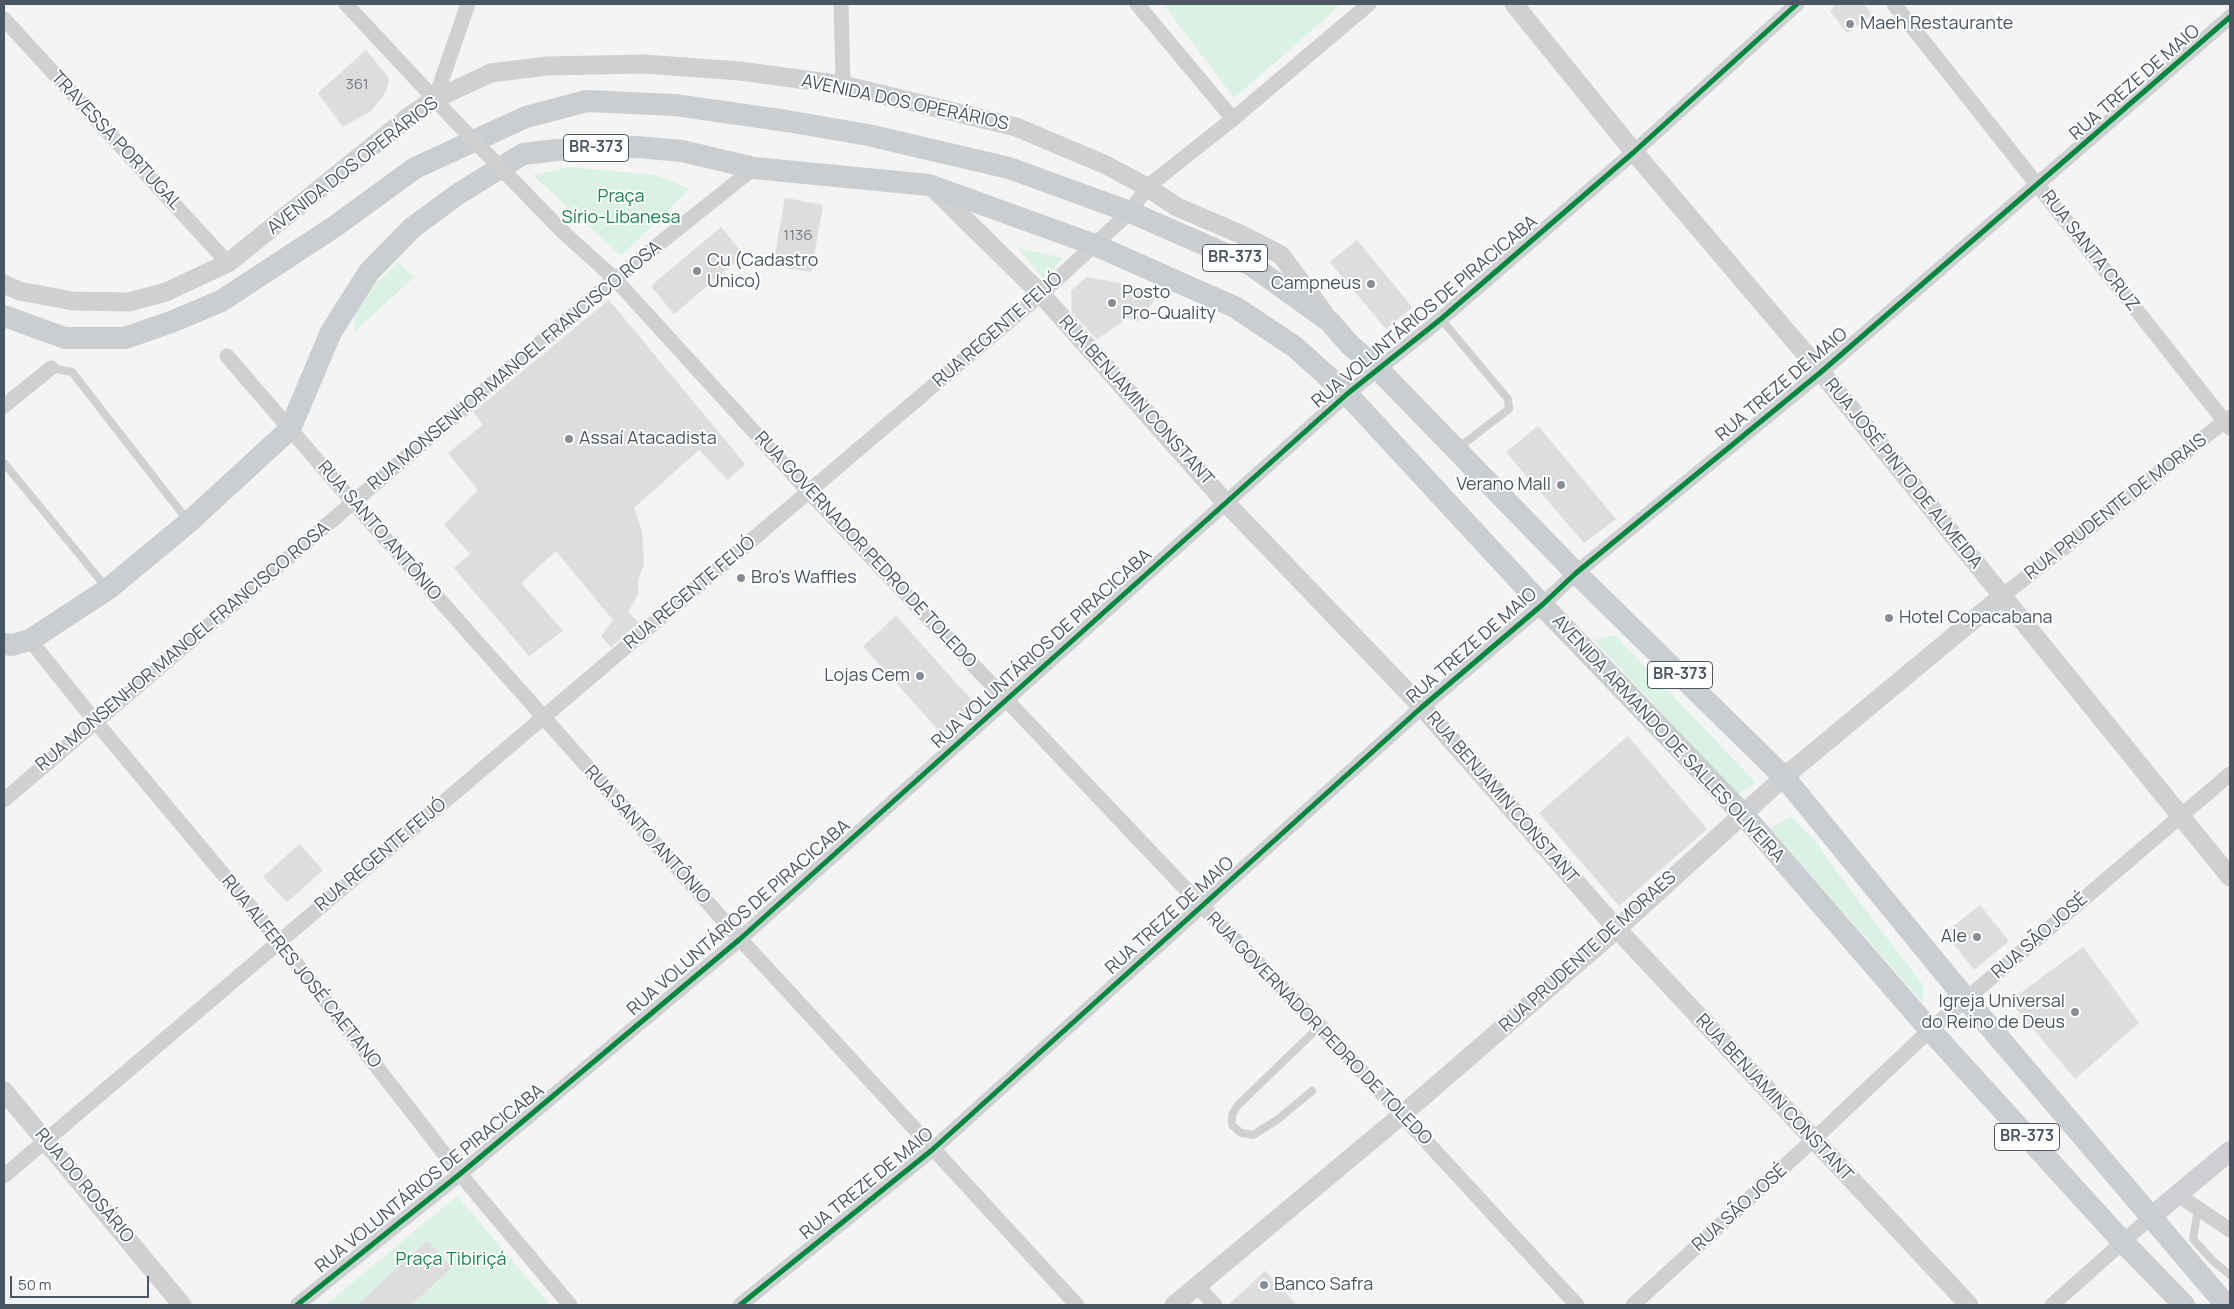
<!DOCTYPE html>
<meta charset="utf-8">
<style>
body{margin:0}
#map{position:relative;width:2234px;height:1309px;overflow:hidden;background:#f4f4f4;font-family:Manrope,sans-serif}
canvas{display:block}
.frame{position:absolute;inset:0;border:5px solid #4a5661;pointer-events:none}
.scale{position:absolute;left:10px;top:1276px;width:139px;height:22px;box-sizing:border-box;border:2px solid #4a5661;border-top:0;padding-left:6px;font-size:15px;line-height:18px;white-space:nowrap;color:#4a5661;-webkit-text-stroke:4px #fff;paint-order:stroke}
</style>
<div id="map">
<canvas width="2234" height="1309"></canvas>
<div class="frame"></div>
<div class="scale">50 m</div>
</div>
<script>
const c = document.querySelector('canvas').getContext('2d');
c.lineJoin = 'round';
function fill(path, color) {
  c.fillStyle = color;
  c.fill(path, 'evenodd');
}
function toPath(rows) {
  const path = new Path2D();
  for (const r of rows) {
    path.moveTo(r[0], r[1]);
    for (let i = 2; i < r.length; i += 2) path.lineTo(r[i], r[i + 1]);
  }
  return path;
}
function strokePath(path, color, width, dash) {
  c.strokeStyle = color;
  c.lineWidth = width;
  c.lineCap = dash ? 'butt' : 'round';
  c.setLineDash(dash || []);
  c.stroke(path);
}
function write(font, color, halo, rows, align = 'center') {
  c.font = font + ' Manrope,sans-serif';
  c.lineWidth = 4;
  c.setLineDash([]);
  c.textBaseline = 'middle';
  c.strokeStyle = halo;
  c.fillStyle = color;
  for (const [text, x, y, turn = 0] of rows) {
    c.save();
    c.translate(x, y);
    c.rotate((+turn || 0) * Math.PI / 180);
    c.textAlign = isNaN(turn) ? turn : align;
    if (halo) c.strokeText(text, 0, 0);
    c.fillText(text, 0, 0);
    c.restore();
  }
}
fill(toPath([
 [1163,4,1342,4,1234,98],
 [569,167,655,175,690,189,621,256,533,175],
 [1018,248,1063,258,1044,280],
 [398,262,414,277,355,331,355,314,374,286],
 [1615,635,1756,783,1737,794,1594,640],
 [1791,816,1816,842,1845,883,1923,985,1923,1003,1770,828],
 [457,1196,550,1305,325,1305]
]), '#d9f2e3');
const building = toPath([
 [1836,4,1864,4,1872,15,1847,33,1830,11,1836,4],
 [366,50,389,78,386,92,371,111,343,127,318,93,366,50],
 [785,198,823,205,811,272,773,266,785,198],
 [721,227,744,255,674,314,651,286,721,227],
 [1357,240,1412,307,1386,329,1330,262,1357,240],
 [1087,277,1161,291,1138,322,1128,318,1097,339,1072,313,1071,291,1087,277],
 [609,300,745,464,728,480,699,450,634,508,642,532,644,565,638,579,638,594,628,612,639,623,611,647,601,636,613,620,556,551,521,583,563,631,529,656,454,568,470,554,444,525,478,490,448,453,483,425,473,412,609,300],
 [1538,426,1616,519,1584,543,1506,452,1538,426],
 [896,616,976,705,943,735,863,646,896,616],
 [1628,736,1707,829,1619,906,1539,813,1628,736],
 [299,844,323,870,287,902,263,877,299,844],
 [1980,905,2009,941,1974,970,1945,933,1980,905],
 [2083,947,2139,1023,2075,1079,2010,1001,2083,947],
 [427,1240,452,1267,412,1305,357,1305,427,1240],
 [1265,1271,1297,1305,1228,1305,1265,1271]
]);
fill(building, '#ddddde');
strokePath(building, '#e5e6e7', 1);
strokePath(toPath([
 [1441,319,1508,399,1509,409,1457,449],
 [51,368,72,372,188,521],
 [4,463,106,587],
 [1312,1091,1277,1120,1253,1135,1241,1133,1232,1125,1232,1115,1238,1105,1320,1026],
 [2198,1209,2193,1239,2212,1260,2230,1275]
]), '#ced0d2', 8);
strokePath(toPath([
 [346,4,454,120],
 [841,4,843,85],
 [1137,4,1233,119],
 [1894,4,2230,428],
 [4,19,228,263],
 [435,99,468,4],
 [564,233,615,279,809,492,1201,905,1320,1026,1577,1305],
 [227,356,353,502,740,939,1077,1305],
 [4,406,51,368],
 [2001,597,2230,417],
 [30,640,95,721,279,941,460,1174,570,1305],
 [4,800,615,279,754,168],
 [4,1176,1041,294,1130,212,1147,187,1233,119,1369,4],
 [2178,1195,2230,1230],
 [1197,1286,1215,1305],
 [297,1305,460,1174,740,939,1347,394,1441,319,1634,152,1797,4],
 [740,1305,932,1150,1422,707,1542,605,1576,573,1821,372,2230,17],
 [1633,1305,1813,1140,1930,1030,2230,774],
 [2052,1305,2152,1216]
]), '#ced0d2', 15);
strokePath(toPath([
 [1514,4,1634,152,1821,372,2230,877],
 [932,187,1041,294,1226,503,1422,707,1617,929,1969,1305],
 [4,284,19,291,73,301,129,302,166,292,228,263,411,115,435,99,491,73,547,66,644,64,740,71,843,85,1016,127,1106,165,1147,187,1177,207,1238,233,1281,255,1324,313],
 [4,1091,182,1305],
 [1174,1305,1403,1114,1617,929,1784,777,2001,597]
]), '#ced0d2', 19);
strokePath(toPath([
 [2152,1216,2230,1151]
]), '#ced0d4', 20);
strokePath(toPath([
 [4,316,65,338,125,338,171,322,221,301,334,227,415,168,526,117,587,101,675,105,787,121,868,135,1009,168,1130,212,1251,265,1329,321,1350,345,1379,370,1576,573,1784,777,1966,999,2226,1305],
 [4,644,12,645,30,640,108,589,189,522,290,429,331,332,369,272,412,228,458,194,523,154,557,150,637,147,682,151,754,168,929,185,1095,245,1196,290,1235,307,1295,347,1347,394,1542,605,1742,813,1930,1030,2124,1243,2184,1305]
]), '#caced1', 22);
strokePath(toPath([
 [454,120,564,233]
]), '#ced0d2', 15);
strokePath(toPath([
 [297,1305,460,1174,740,939,1347,394,1441,319,1634,152,1797,4],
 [740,1305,932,1150,1422,707,1542,605,1576,573,1821,372,2230,17]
]), '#00873e', 5);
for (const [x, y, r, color] of [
 [1850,24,5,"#868d94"],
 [697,271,5,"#868d94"],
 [1371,284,5,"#868d94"],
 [1112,303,5,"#868d94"],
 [569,439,5,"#868d94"],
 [1561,485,5,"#868d94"],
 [741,578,5,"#868d94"],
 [1889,618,5,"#868d94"],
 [920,676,5,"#868d94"],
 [1977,937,5,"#868d94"],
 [2075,1012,5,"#868d94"],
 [1264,1285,5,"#868d94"]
]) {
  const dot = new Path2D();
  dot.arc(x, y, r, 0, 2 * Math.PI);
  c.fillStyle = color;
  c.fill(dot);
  strokePath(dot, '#fff', 2);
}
write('15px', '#707881', null, [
 ["361",357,85],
 ["1136",798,236]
]);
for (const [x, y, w] of [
 [596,148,65],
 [1235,258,65],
 [1680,675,65],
 [2027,1137,65]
]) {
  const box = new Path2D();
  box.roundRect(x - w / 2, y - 13.5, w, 27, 4);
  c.fillStyle = '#fff';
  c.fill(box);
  strokePath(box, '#4a5661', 1);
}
write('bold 16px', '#4a5661', null, [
 ["BR-373",596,148],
 ["BR-373",1235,258],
 ["BR-373",1680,675],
 ["BR-373",2027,1137]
]);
write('18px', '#4a5661', '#fff', [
 ["Maeh Restaurante",1860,24],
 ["Cu (Cadastro",707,261],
 ["Unico)",707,282],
 ["Campneus",1361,284,"right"],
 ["Posto",1122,293],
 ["Pro-Quality",1122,314],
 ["Assaí Atacadista",579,439],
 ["Verano Mall",1551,485,"right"],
 ["Bro's Waffles",751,578],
 ["Hotel Copacabana",1899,618],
 ["Lojas Cem",910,676,"right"],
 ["Ale",1967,937,"right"],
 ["Igreja Universal",2065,1002,"right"],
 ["do Reino de Deus",2065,1023,"right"],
 ["Banco Safra",1274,1285]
], 'left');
write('18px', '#4a5661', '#fff', [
 ["RUA TREZE DE MAIO",2135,83,-41],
 ["AVENIDA DOS OPERÁRIOS",905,103,12],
 ["TRAVESSA PORTUGAL",116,141,47],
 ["AVENIDA DOS OPERÁRIOS",353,166,-38],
 ["RUA SANTA CRUZ",2090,251,52],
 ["RUA VOLUNTÁRIOS DE PIRACICABA",1425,312,-40],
 ["RUA REGENTE FEIJÓ",998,330,-41],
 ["RUA MONSENHOR MANOEL FRANCISCO ROSA",515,366,-40],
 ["RUA TREZE DE MAIO",1782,385,-40],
 ["RUA BENJAMIN CONSTANT",1136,401,48],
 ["RUA JOSÉ PINTO DE ALMEIDA",1903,474,51],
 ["RUA PRUDENTE DE MORAIS",2116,507,-38],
 ["RUA SANTO ANTÔNIO",379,531,49],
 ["RUA GOVERNADOR PEDRO DE TOLEDO",865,550,47],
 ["RUA REGENTE FEIJÓ",690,593,-40],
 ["RUA TREZE DE MAIO",1472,646,-41],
 ["RUA MONSENHOR MANOEL FRANCISCO ROSA",183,647,-40],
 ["RUA VOLUNTÁRIOS DE PIRACICABA",1042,649,-42],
 ["AVENIDA ARMANDO DE SALLES OLIVEIRA",1668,739,47],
 ["RUA BENJAMIN CONSTANT",1502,798,49],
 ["RUA SANTO ANTÔNIO",647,835,48],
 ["RUA REGENTE FEIJÓ",381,855,-40],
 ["RUA TREZE DE MAIO",1170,916,-42],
 ["RUA VOLUNTÁRIOS DE PIRACICABA",739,918,-41],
 ["RUA SÃO JOSÉ",2040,936,-41],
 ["RUA PRUDENTE DE MORAES",1588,952,-42],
 ["RUA ALFERES JOSÉ CAETANO",301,972,51],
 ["RUA GOVERNADOR PEDRO DE TOLEDO",1319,1029,46],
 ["RUA BENJAMIN CONSTANT",1774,1098,47],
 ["RUA VOLUNTÁRIOS DE PIRACICABA",430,1179,-39],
 ["RUA TREZE DE MAIO",867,1184,-39],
 ["RUA DO ROSÁRIO",84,1186,50],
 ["RUA SÃO JOSÉ",1740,1208,-42]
]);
write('18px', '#17864f', '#fff', [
 ["Praça",621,197],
 ["Sírio-Libanesa",621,218],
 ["Praça Tibiriçá",451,1260]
]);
</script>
